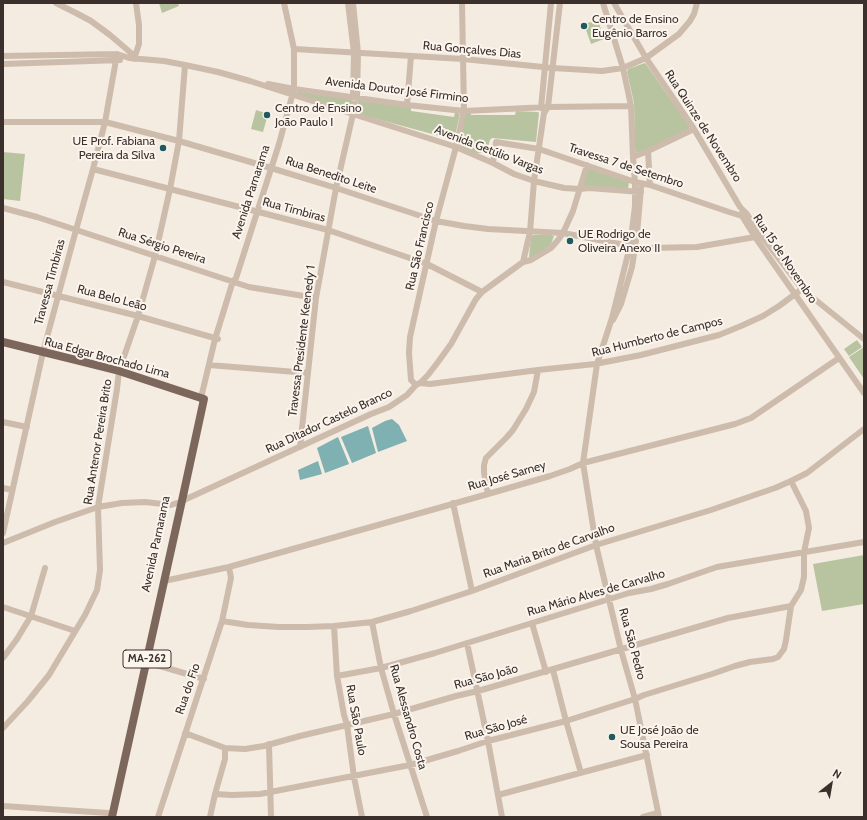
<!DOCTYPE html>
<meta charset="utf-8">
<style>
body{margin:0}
#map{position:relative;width:867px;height:820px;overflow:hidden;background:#f4ebe1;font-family:Cabin,sans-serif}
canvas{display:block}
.frame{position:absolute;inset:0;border:4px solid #3b302b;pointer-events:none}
.north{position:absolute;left:811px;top:764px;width:40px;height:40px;-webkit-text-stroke:3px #fbf5ee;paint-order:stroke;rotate:31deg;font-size:11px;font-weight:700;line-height:16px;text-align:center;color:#3b302b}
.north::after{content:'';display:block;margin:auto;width:14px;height:18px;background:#3b302b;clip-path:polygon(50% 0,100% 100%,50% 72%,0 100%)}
</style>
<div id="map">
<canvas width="867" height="820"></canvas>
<div class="frame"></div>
<div class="north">N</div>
</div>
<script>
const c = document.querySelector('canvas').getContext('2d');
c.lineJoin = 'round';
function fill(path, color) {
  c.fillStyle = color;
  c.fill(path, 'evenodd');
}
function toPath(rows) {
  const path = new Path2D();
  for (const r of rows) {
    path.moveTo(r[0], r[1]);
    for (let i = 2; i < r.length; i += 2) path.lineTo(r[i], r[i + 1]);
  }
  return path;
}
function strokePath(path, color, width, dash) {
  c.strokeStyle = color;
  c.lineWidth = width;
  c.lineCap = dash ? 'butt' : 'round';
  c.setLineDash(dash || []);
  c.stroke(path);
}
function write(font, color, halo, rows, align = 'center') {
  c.font = font + ' Cabin,sans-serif';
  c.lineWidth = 4;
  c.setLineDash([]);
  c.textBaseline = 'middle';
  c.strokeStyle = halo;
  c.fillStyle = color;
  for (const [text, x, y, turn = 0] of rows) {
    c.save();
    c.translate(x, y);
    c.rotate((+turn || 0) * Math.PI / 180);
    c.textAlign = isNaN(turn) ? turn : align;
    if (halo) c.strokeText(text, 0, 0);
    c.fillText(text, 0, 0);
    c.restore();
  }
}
fill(toPath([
 [159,3,178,3,179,6,162,13],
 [598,20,604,39,591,44,584,24],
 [645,63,646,64,689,126,689,128,688,130,638,153,636,152,635,149,634,103,627,72,628,69],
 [297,91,353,99,350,111,296,95],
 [358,101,411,107,411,111,454,117,455,112,460,114,454,140,355,113],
 [256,110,268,114,263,132,251,129],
 [471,111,471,115,515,115,516,111,538,112,539,113,536,142,492,138,490,140,487,150,485,152,479,153,474,153,461,147,459,145,465,112],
 [3,152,25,154,20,201,3,199],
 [587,168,629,182,628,189,585,187,583,185],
 [533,235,551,235,554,236,551,244,546,249,531,257,529,257,531,237],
 [857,340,862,347,849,356,844,349],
 [864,347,864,379,849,357],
 [864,555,864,604,822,611,813,564]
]), '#b8c4a0');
fill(toPath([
 [392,419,399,425,407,441,378,452,372,428,385,421],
 [368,426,376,453,352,463,341,437],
 [338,437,349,464,325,473,317,448],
 [318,461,322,474,300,480,298,470]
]), '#7fb0b2');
strokePath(toPath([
 [56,3,76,13,91,21,110,35,131,53,131,58],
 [348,3,354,53,353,97],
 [353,3,358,53,357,97],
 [603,3,623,68,631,106,633,157,635,182,635,206,630,246,612,318,597,364,583,463,596,545,621,650,635,699,659,817],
 [614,3,646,58,694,129,740,207,747,214,757,230,802,289,864,339],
 [294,49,463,59,553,68,602,71,623,68,646,58,679,34,690,21,694,14,697,3],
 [3,56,117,54,129,58,164,61,185,65,218,72,250,81,456,147,493,163,514,174,534,181,564,188,580,189,589,188,641,192],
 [134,59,139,44,139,25,136,3],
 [3,64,120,60],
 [268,84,294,89,407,105,464,111,548,107,631,106],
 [407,105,411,56],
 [541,108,551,3],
 [3,122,105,122,179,141,271,168,336,188,436,221,464,226,488,229,563,233,630,246],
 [648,151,650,185],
 [633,157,648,151,694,129],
 [493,163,496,142,539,149,635,182,650,185,729,212,742,216,747,214],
 [93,169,328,230,427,264,482,292],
 [3,208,37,217,249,287,316,298],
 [742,213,742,216,755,237,864,393],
 [635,250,651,248,697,247,755,237],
 [523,262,530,232,534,181,544,113,548,107,560,3],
 [3,282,138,316,218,339],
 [613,320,621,304,632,267,637,234,641,188],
 [209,365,308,373],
 [420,383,430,384,538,370,595,364,641,355,719,335,741,326,763,316,779,306,802,289],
 [416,385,411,380,409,353,410,337,436,221,456,147,464,111,462,3],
 [201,398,215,339,233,281,236,278,279,144,294,89,294,49,284,3],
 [3,422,27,427],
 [300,447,316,298,336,188,353,114,355,97],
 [3,488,12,490],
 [488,494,484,473,484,465,486,458,507,437,513,430,526,409,534,392,538,370],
 [182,501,371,414,389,407,407,395,416,385,420,383,428,375,438,362,451,344,476,299,482,292,523,262,531,260,551,248,558,240,563,233,573,211,587,165],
 [453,503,472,591],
 [3,533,43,352,76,230,93,169,105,122,116,60,117,54],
 [3,543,55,522,98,507,122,503,145,502,171,505,177,503],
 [164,581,229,567,488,494,550,476,570,469,583,463,735,424,751,418,839,358],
 [3,607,75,631],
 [222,621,248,625,279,627,307,627,334,626,372,622,411,611,472,591,596,545,711,510,775,488,791,481,807,473,864,429],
 [372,622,381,668,394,714,427,817],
 [532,623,546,672],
 [334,626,337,676,344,715,347,725,354,777,362,817],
 [467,643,488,741,502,817],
 [3,658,17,639,31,616,45,568],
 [146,662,204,679],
 [553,670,566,721,581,773],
 [337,676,381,668,435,653,629,593,651,589,668,584,717,567,864,542],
 [3,728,28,701,49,675,85,615,97,590,100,570,98,507,117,389,119,371,138,316,155,256,170,189,179,141,185,65],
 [185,733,225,748,245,749,264,746,300,736,394,714,456,696,478,691,728,618,791,606],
 [269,744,271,817],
 [215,794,232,795,260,794,410,765,458,751,488,741,566,721,635,699,644,695,712,674,735,666,750,662,773,659,778,657,784,649,786,640,791,606,801,590,804,577,804,552,809,528,806,511,791,481],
 [498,795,647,755],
 [3,806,108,813],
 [158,817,222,621,231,578,229,567],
 [210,817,215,794,225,759,225,748],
 [643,817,658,813]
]), '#cdbbac', 6);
strokePath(toPath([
 [3,342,84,362,119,371,204,399,183,496,112,817]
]), '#7d675c', 8);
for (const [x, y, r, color] of [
 [584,26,4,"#1f5a5e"],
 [267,115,4,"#1f5a5e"],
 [163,148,4,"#1f5a5e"],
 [570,241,4,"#1f5a5e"],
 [612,737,4,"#1f5a5e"]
]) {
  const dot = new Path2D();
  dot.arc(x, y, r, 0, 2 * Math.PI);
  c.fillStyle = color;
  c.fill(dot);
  strokePath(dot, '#fbf5ee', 1.5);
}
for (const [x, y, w] of [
 [147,659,48]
]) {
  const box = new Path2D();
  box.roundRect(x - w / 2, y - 9, w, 18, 3);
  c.fillStyle = '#fbf5ee';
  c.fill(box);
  strokePath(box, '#3b302b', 1);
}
write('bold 11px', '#3b302b', null, [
 ["MA-262",147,659]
]);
write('12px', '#3b302b', '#fbf5ee', [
 ["Centro de Ensino",592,19],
 ["Eugênio Barros",592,33],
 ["Centro de Ensino",275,108],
 ["João Paulo I",275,122],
 ["UE Prof. Fabiana",155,141,"right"],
 ["Pereira da Silva",155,155,"right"],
 ["UE Rodrigo de",578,234],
 ["Oliveira Anexo II",578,248],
 ["UE José João de",620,730],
 ["Sousa Pereira",620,744]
], 'left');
write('12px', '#3b302b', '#fbf5ee', [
 ["Rua Gonçalves Dias",472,50,5],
 ["Avenida Doutor José Firmino",397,90,7],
 ["Rua Quinze de Novembro",703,126,57],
 ["Avenida Getúlio Vargas",489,150,21],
 ["Travessa 7 de Setembro",626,166,18],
 ["Rua Benedito Leite",331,175,18],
 ["Avenida Parnarama",251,192,-72],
 ["Rua Timbiras",294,210,15],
 ["Rua Sérgio Pereira",162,246,18],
 ["Rua São Francisco",420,246,-77],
 ["Rua 15 de Novembro",785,259,56],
 ["Travessa Timbiras",50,282,-75],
 ["Rua Belo Leão",112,298,15],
 ["Rua Humberto de Campos",657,337,-14],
 ["Travessa Presidente Keenedy 1",302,341,-83],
 ["Rua Edgar Brochado Lima",107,358,15],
 ["Rua Ditador Castelo Branco",329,421,-25],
 ["Rua Antenor Pereira Brito",98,442,-81],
 ["Rua José Sarney",507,476,-16],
 ["Avenida Parnarama",156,544,-78],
 ["Rua Maria Brito de Carvalho",549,551,-20],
 ["Rua Mário Alves de Carvalho",596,593,-16],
 ["Rua São Pedro",632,644,75],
 ["Rua São João",486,677,-15],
 ["Rua do Fio",188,689,-71],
 ["Rua Alessandro Costa",408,717,74],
 ["Rua São Paulo",356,720,80],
 ["Rua São José",496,728,-16]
]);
</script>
